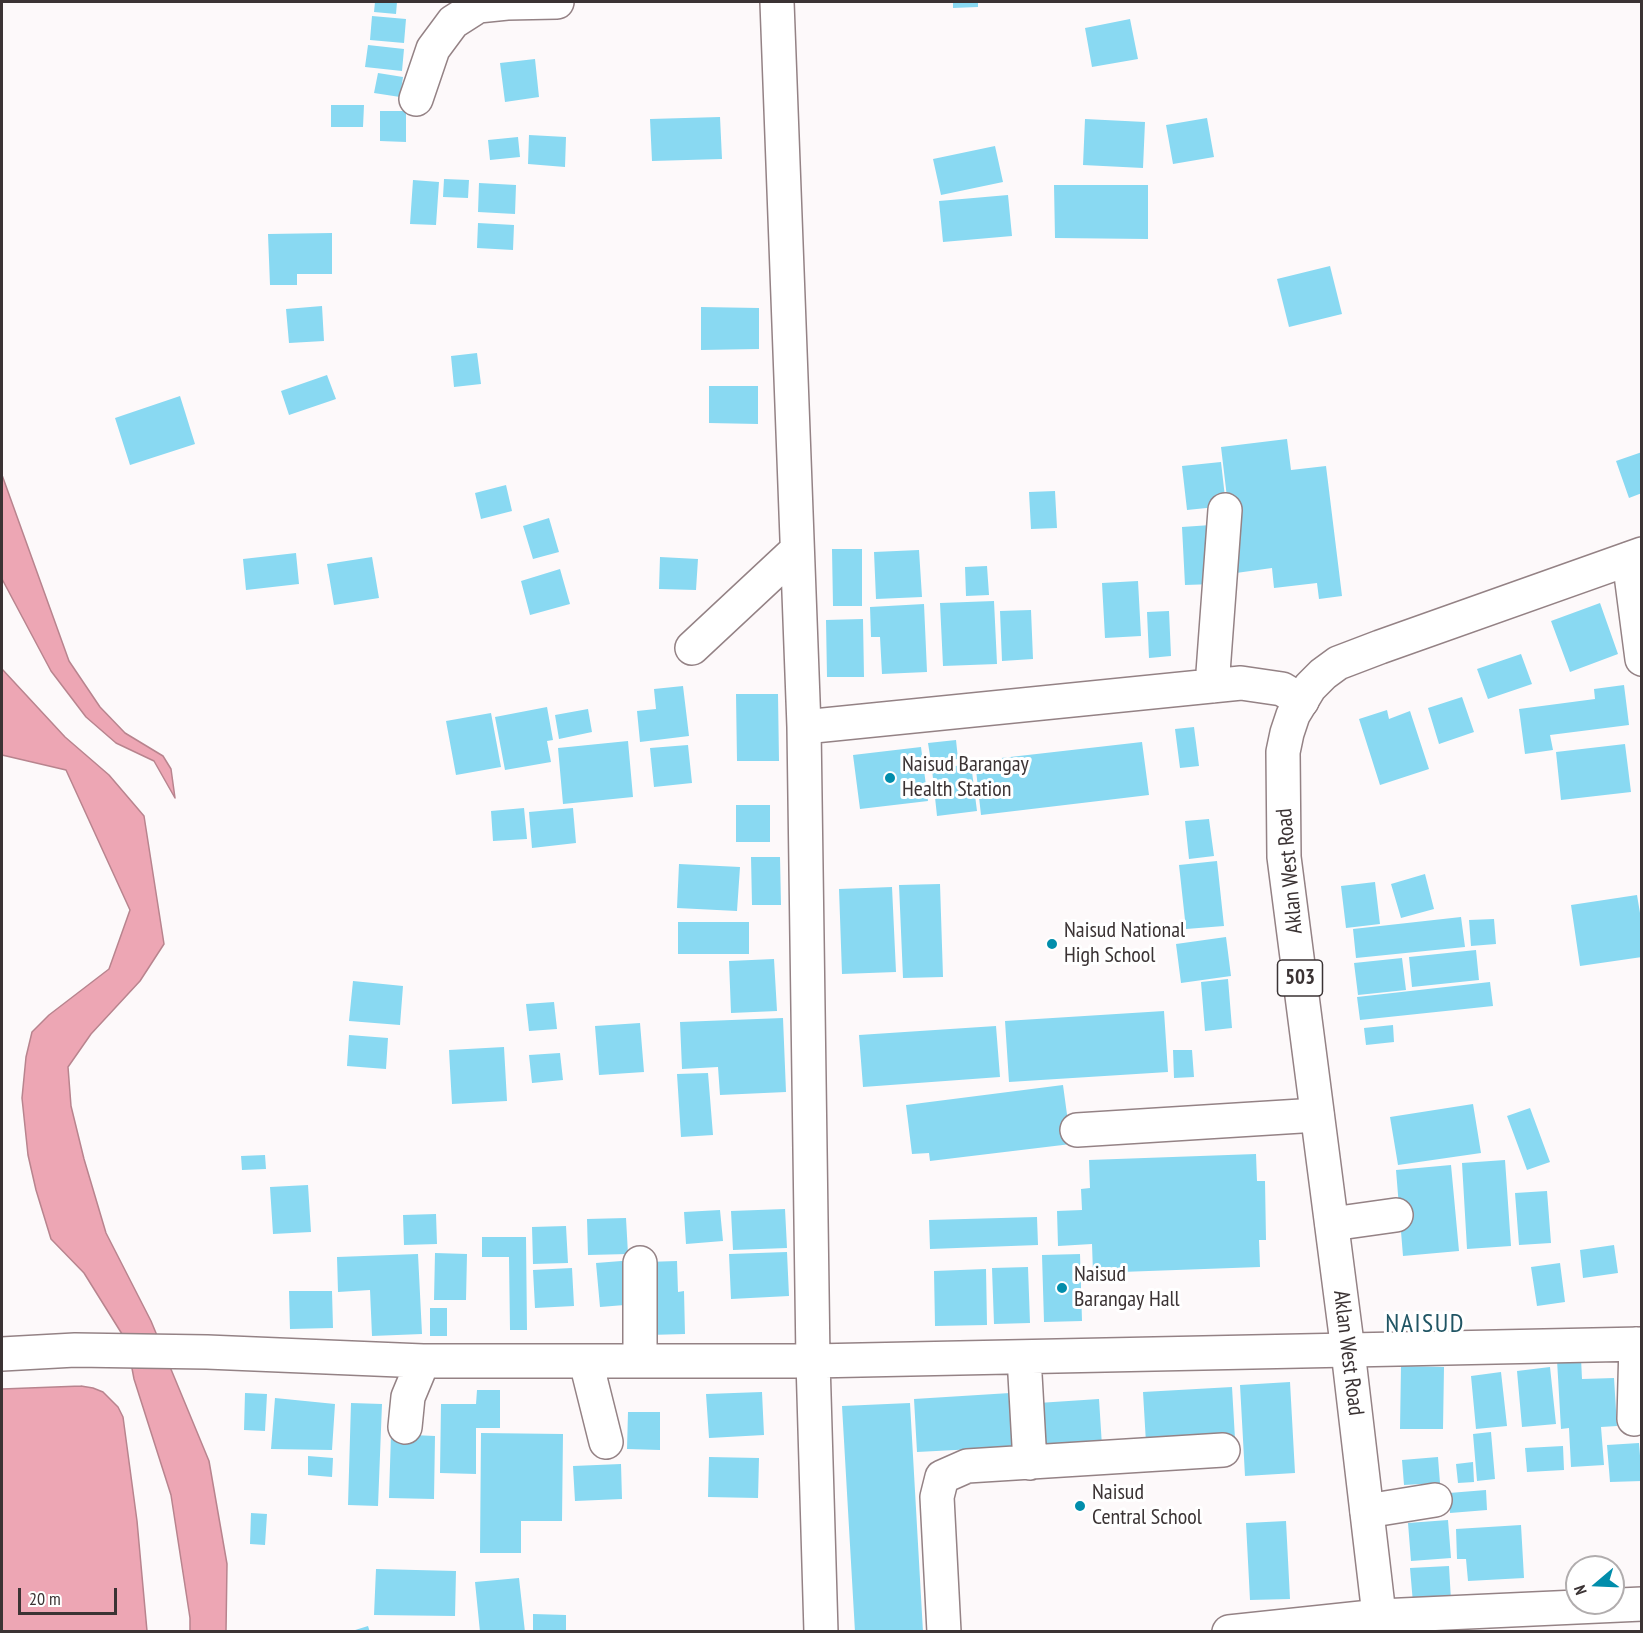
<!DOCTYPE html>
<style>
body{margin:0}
#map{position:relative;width:1643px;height:1633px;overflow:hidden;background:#fdf9fa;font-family:"PT Sans Narrow",sans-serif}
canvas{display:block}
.frame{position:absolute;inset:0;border:3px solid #3b3334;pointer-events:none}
.north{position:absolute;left:1565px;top:1555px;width:60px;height:60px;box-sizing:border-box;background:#fff;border:2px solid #b1adae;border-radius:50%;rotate:251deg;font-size:16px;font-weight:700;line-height:24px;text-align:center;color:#3b3334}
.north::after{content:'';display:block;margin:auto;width:21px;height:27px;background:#018dab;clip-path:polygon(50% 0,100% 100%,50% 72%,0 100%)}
.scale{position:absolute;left:18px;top:1588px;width:99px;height:27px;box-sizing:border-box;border:3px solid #3b3334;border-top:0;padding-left:8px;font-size:18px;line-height:21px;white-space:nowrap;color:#3b3334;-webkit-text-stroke:4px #fff;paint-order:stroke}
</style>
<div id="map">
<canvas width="1643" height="1633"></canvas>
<div class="frame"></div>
<div class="north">N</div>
<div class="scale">20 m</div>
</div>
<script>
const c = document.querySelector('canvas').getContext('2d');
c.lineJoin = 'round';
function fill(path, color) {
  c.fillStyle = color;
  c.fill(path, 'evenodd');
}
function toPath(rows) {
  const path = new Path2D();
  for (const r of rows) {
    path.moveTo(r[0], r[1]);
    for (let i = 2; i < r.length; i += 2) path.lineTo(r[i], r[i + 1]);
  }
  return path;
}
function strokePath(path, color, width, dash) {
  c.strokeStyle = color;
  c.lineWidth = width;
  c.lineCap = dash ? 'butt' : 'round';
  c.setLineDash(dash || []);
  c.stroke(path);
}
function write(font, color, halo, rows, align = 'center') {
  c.font = font + ' "PT Sans Narrow",sans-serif';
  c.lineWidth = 6;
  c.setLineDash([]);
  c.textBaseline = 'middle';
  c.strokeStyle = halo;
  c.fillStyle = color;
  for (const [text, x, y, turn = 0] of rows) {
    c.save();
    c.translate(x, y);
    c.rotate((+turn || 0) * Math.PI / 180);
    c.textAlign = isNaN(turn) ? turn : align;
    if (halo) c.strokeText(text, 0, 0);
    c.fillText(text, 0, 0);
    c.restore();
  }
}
const water = toPath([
 [2,475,69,661,100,707,125,733,163,756,171,769,175,798,154,761,116,743,86,717,51,671,2,579,2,475],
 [2,669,65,737,109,775,144,816,164,944,140,981,91,1034,68,1067,71,1106,84,1159,106,1233,151,1321,209,1461,227,1564,226,1631,190,1631,190,1618,171,1495,134,1379,127,1342,84,1273,51,1239,36,1190,28,1155,22,1098,26,1057,32,1032,49,1015,109,969,130,910,66,770,2,755,2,669],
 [81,1386,93,1388,103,1392,118,1407,123,1417,137,1521,147,1631,2,1631,2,1389,81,1386]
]);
fill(water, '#eda6b4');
strokePath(water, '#b8848e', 1.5);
fill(toPath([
 [375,2,397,2,396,14,374,12],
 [953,2,978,2,978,7,953,8],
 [372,16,406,19,404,43,370,40],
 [1130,19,1138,59,1092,67,1085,28],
 [368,45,404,49,402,71,365,67],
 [535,59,539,97,505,102,500,63],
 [378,73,403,77,400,97,374,93],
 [331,105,364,105,363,127,331,127],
 [380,111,406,111,406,142,380,141],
 [720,117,722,159,652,161,650,119],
 [1207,118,1214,157,1173,164,1166,125],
 [1085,119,1145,122,1143,168,1083,165],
 [529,135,566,137,565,167,528,164],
 [518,137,520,157,490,160,488,140],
 [995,146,1003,182,941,195,933,159],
 [444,179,469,180,468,198,443,197],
 [413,180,439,182,436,225,410,224],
 [479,183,516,185,515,214,478,212],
 [1054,185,1148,185,1148,239,1055,238],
 [1008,195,1012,236,943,242,939,201],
 [478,223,514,225,513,250,477,248],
 [332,233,332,274,297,274,297,285,270,285,268,234],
 [1330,266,1342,314,1289,327,1277,279],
 [322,306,324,341,289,343,286,309],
 [701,307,759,308,759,349,701,350],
 [477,353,481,384,454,387,451,356],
 [327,375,336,399,289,415,281,391],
 [709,386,758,386,758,424,709,423],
 [180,396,195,444,130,465,115,418],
 [1287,439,1291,470,1326,466,1342,596,1319,599,1317,583,1274,588,1272,568,1236,573,1221,447],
 [1642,452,1642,493,1629,498,1616,461],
 [1221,462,1226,506,1187,510,1182,466],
 [506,485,512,511,481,519,475,493],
 [1055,491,1057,528,1031,529,1029,492],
 [549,518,559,552,533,559,523,526],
 [1211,525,1214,584,1185,585,1182,527],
 [832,549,862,549,862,606,833,606],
 [919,550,922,597,876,599,874,552],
 [296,553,299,584,246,590,243,559],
 [372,557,379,598,334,605,327,564],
 [660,557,698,559,696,590,659,589],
 [987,566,989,595,966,596,965,567],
 [560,569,570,604,530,615,521,581],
 [1138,581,1141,636,1105,638,1102,583],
 [994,601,997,664,943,666,940,603],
 [1600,603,1618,654,1570,672,1551,621],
 [924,604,927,672,882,674,880,637,871,637,870,607],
 [1031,610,1033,659,1002,661,1000,611],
 [1169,611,1171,656,1149,658,1147,612],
 [863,619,864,677,827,677,826,620],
 [1521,654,1532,684,1488,699,1477,669],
 [1624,685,1629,725,1550,735,1553,750,1525,754,1519,709,1595,699,1594,689],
 [683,686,689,736,640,742,637,711,656,709,654,689],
 [736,694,778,694,779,761,737,761],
 [1462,697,1474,732,1439,744,1428,708],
 [547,707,553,740,547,741,551,762,505,770,495,717],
 [588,709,592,732,559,739,555,715],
 [1387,710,1389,719,1410,711,1429,769,1380,785,1359,719],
 [491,713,501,767,456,775,446,721],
 [1194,727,1199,766,1180,768,1175,729],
 [956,740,958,759,931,762,928,743],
 [628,741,633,797,563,804,558,748],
 [1142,742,1149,795,981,815,975,761],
 [1625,744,1631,792,1561,800,1556,752],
 [688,745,692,783,654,787,650,748],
 [921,747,928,801,860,809,853,755],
 [971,764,977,811,937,816,932,769],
 [736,805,770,805,770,842,736,842],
 [524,808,527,839,493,841,491,811],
 [573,808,576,843,532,848,529,812],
 [1209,819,1214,856,1189,859,1185,821],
 [751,857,780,857,781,905,752,905],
 [1217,861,1224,926,1186,929,1179,865],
 [679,864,740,867,737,911,677,908],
 [1425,874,1434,909,1401,918,1391,884],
 [1375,882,1380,924,1346,928,1341,886],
 [940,884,943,977,903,978,899,885],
 [892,887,896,972,842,974,839,889],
 [1637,895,1642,925,1642,957,1580,966,1571,905],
 [1461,917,1465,947,1356,958,1353,929],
 [1494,919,1496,944,1471,946,1469,920],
 [678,922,749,922,749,954,678,954],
 [1226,937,1231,976,1181,983,1176,944],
 [1476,950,1479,980,1412,987,1409,957],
 [1402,958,1406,990,1358,995,1354,963],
 [774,959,777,1011,731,1013,729,961],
 [1228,979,1232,1028,1205,1031,1201,982],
 [353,981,403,986,400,1025,349,1021],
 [1490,982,1493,1006,1360,1020,1357,997],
 [554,1002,557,1029,529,1031,526,1004],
 [1164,1011,1168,1072,1009,1082,1005,1021],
 [783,1018,786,1092,720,1095,718,1067,682,1069,680,1022],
 [640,1023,644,1072,599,1075,595,1026],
 [1393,1025,1394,1042,1366,1045,1364,1028],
 [996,1026,1000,1077,863,1087,859,1035],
 [349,1035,388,1038,386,1069,347,1066],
 [504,1047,507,1101,452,1104,449,1050],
 [1173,1050,1192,1050,1194,1077,1174,1078],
 [560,1053,563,1080,532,1083,529,1055],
 [708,1073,713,1135,681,1137,677,1074],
 [1063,1085,1071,1144,930,1161,929,1153,912,1154,906,1105],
 [1473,1104,1481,1153,1398,1165,1390,1117],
 [1530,1108,1550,1162,1527,1170,1507,1116],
 [1256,1154,1257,1181,1265,1181,1266,1240,1259,1240,1260,1267,1093,1273,1092,1244,1058,1246,1057,1211,1082,1210,1081,1189,1090,1188,1089,1160],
 [265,1155,266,1169,242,1170,241,1156],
 [1505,1160,1511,1246,1467,1249,1462,1163],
 [1451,1165,1459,1251,1403,1256,1396,1170],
 [308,1185,311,1232,273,1234,270,1187],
 [1547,1191,1551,1243,1519,1245,1515,1193],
 [785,1209,787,1248,733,1250,731,1211],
 [720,1210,723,1241,686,1244,684,1212],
 [436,1214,437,1244,404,1245,403,1215],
 [1037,1217,1038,1245,930,1249,929,1220],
 [626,1218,628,1254,588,1255,587,1219],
 [566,1226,568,1263,533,1264,532,1227],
 [482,1237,526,1237,527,1330,510,1330,509,1257,482,1257],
 [1614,1245,1618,1273,1583,1278,1580,1250],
 [787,1252,789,1296,731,1299,729,1254],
 [435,1253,467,1254,466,1300,434,1300],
 [418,1254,422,1334,372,1336,370,1290,338,1292,337,1257],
 [1080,1254,1082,1321,1044,1322,1042,1255],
 [634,1260,637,1304,600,1307,596,1263],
 [677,1261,678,1292,684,1291,685,1334,649,1335,646,1262],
 [1560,1263,1565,1302,1537,1306,1531,1267],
 [1028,1267,1030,1323,994,1324,992,1268],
 [572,1268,574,1306,535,1308,533,1270],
 [986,1269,987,1325,935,1326,934,1271],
 [289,1291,332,1291,333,1328,290,1329],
 [430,1308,447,1308,447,1336,430,1336],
 [1581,1358,1582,1379,1614,1378,1617,1426,1601,1427,1604,1465,1571,1467,1569,1428,1561,1429,1557,1360],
 [1401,1366,1444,1367,1443,1429,1400,1429],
 [1550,1367,1556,1424,1522,1427,1517,1371],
 [1501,1372,1507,1426,1476,1429,1471,1376],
 [1290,1382,1295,1473,1245,1476,1240,1385],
 [1232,1387,1235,1439,1146,1443,1143,1392],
 [477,1390,500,1390,500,1428,476,1428,476,1474,440,1473,441,1404,476,1404],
 [762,1392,764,1435,709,1438,706,1394],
 [245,1393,267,1394,265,1431,244,1430],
 [1010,1393,1013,1447,917,1452,914,1399],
 [275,1398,335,1404,332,1450,271,1449],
 [1099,1399,1102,1446,1041,1450,1038,1403],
 [351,1403,382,1404,378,1506,348,1505],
 [910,1403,923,1632,855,1632,842,1406],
 [628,1412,660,1412,660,1450,627,1449],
 [1491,1432,1495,1479,1477,1481,1473,1434],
 [481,1433,563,1434,562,1521,521,1521,521,1553,480,1553],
 [391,1434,435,1436,434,1499,389,1498],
 [1639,1443,1642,1481,1610,1482,1607,1445],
 [1563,1446,1564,1470,1527,1472,1525,1448],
 [308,1456,333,1458,332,1477,308,1475],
 [709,1457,759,1458,758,1498,708,1497],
 [1438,1457,1440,1483,1404,1485,1402,1460],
 [1473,1462,1474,1482,1458,1483,1456,1464],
 [621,1464,622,1499,575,1501,573,1466],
 [1486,1490,1487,1510,1450,1513,1449,1493],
 [251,1513,267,1514,265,1545,250,1544],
 [1448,1520,1451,1558,1411,1561,1408,1523],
 [1286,1521,1290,1599,1250,1600,1246,1523],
 [1521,1525,1524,1578,1468,1581,1466,1559,1457,1559,1456,1529],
 [1449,1566,1451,1600,1413,1603,1410,1568],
 [376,1569,456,1571,455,1616,374,1615],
 [519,1578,525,1632,480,1632,475,1582],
 [533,1614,566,1615,566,1632,533,1632],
 [368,1626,370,1632,352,1632,352,1631]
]), '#89d9f2');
const minor = toPath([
 [777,2,804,727,1241,683,1282,689,1302,701],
 [416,99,433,49,453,22,478,6,507,3,557,2],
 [1629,559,1642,659],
 [692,648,797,550],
 [1212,686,1225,510],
 [804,727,813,1361,821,1632],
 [1077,1130,1317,1115],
 [1332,1224,1396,1215],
 [640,1263,640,1361],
 [2,1354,75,1350,207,1352,423,1361,813,1361,1642,1344],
 [1024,1357,1030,1463],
 [586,1362,606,1442],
 [1634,1419,1636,1344],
 [405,1427,408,1397,423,1361],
 [1367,1511,1435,1500],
 [944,1632,937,1497,942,1477,967,1466,1223,1450],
 [1229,1632,1380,1616,1642,1604]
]);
const major = toPath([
 [1381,1632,1348,1351,1284,857,1283,752,1287,733,1293,715,1310,687,1323,674,1338,663,1380,647,1642,554]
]);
strokePath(minor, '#948285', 36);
strokePath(major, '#948285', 36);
strokePath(minor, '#fff', 33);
strokePath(major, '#fff', 33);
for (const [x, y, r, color] of [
 [890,778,6,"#018dab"],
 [1052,944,6,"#018dab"],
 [1062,1288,6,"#018dab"],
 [1080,1506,6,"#018dab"]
]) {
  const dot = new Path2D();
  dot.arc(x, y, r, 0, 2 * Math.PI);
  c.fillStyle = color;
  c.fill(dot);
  strokePath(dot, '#fff', 2);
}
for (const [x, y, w] of [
 [1300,978,45]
]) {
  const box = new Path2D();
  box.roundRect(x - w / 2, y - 18, w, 36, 4.5);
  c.fillStyle = '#fff';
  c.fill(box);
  strokePath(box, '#3b3334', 1.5);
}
write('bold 21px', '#3b3334', null, [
 ["503",1300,978]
]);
write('22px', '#3b3334', '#fff', [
 ["Naisud Barangay",902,765],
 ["Health Station",902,790],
 ["Naisud National",1064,931],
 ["High School",1064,956],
 ["Naisud",1074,1275],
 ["Barangay Hall",1074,1300],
 ["Naisud",1092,1493],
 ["Central School",1092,1518]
], 'left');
write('22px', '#3b3334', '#fff', [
 ["Aklan West Road",1290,871,-95],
 ["Aklan West Road",1348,1353,83]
]);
c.letterSpacing = '1.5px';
write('26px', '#205564', '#fff', [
 ["NAISUD",1425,1325]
]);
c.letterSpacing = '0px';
</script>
